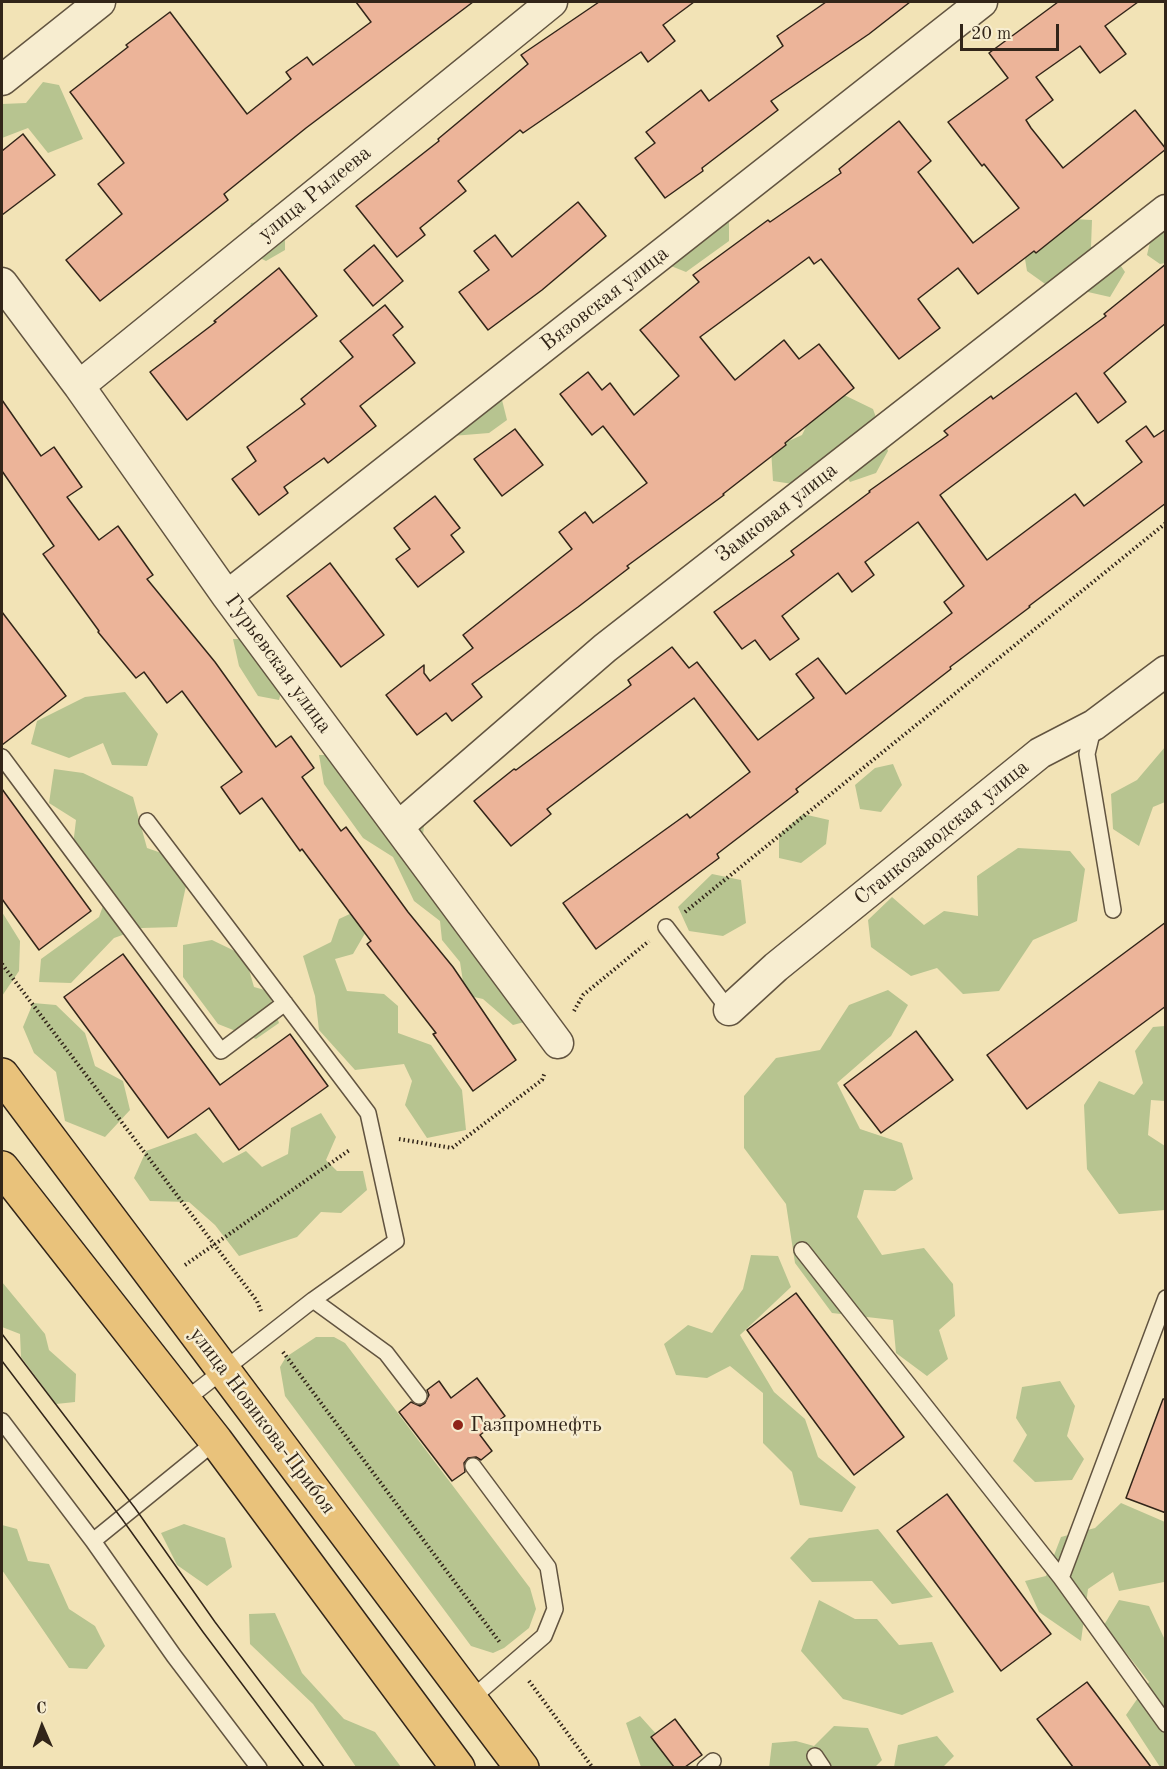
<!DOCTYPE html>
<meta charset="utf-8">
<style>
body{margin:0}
#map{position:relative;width:1167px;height:1769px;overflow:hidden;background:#f2e3b6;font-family:"Old Standard TT",serif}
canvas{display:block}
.frame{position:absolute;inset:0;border:3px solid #322519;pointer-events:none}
.north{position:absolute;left:12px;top:1697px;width:60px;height:60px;-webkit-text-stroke:4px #f7edd0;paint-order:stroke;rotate:358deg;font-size:16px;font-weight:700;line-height:24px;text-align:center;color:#322519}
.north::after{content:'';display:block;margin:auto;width:21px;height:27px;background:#322519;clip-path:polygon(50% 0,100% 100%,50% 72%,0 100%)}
.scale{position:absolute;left:960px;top:24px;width:99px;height:27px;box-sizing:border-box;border:3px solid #322519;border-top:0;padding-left:8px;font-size:18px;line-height:21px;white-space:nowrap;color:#322519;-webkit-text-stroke:4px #f7edd0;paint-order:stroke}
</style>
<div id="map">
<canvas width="1167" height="1769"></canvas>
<div class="frame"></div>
<div class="north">С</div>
<div class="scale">20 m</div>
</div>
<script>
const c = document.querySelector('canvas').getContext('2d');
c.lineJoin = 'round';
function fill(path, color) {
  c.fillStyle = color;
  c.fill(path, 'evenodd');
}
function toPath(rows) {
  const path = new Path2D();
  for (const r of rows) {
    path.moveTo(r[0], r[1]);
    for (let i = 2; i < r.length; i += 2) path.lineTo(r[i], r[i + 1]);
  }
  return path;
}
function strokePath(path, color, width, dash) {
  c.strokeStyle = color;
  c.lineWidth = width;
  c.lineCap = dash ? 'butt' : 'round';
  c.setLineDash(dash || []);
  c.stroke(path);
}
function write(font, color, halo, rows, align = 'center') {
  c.font = font + ' "Old Standard TT",serif';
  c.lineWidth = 5;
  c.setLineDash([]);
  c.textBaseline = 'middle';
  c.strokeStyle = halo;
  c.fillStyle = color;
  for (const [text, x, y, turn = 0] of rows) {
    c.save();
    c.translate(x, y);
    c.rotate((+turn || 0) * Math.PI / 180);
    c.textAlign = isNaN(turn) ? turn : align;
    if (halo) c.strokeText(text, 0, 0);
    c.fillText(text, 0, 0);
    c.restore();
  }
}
fill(toPath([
 [43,82,59,85,83,139,48,153,28,128,2,138,2,104,26,103],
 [729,214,729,241,686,272,666,264],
 [1074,219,1092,220,1091,247,1109,248,1125,272,1110,297,1088,292,1080,267,1062,271,1048,286,1027,271,1023,247],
 [271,220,285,232,285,250,266,261,244,250,251,223],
 [1165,225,1165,263,1160,264,1147,255,1153,229],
 [500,392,507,420,489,433,452,436],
 [838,392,873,409,888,451,876,473,850,482,834,454,807,469,799,485,773,481,771,449,802,435,815,409],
 [233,639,251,639,284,681,279,700,258,696,239,666],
 [125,692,158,734,147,766,112,765,103,743,69,758,31,744,37,721,85,697],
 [1165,747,1165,802,1153,807,1139,846,1113,829,1111,794,1137,780],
 [319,755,341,755,382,800,424,826,420,861,528,1021,513,1025,483,999,465,995,460,962,442,940,440,921,414,901,393,857,363,838,324,784],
 [893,764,902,785,881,812,860,809,855,785,875,768],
 [54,769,83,773,133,797,147,848,170,856,186,886,177,927,142,928,114,938,71,983,39,982,41,959,99,917,108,892,71,862,76,820,49,803],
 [803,814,829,820,826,844,801,863,779,858,779,835],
 [1018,848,1070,851,1085,869,1077,921,1033,940,999,991,963,994,937,968,911,976,871,947,868,920,892,897,924,925,944,911,978,916,977,876],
 [712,874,741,880,746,923,723,936,689,931,678,907],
 [367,906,378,911,353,954,335,959,347,991,384,994,398,1006,398,1033,431,1045,462,1090,466,1130,427,1138,405,1105,412,1081,404,1064,355,1070,319,1030,315,996,303,956,331,942,339,919],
 [2,912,20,941,19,971,2,996],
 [212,940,245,956,254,987,268,991,279,1023,256,1039,218,1024,183,977,183,945],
 [888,990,908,1005,891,1036,837,1083,860,1129,902,1143,913,1179,895,1191,864,1190,857,1217,882,1255,924,1248,953,1284,955,1316,939,1330,948,1359,927,1376,896,1353,893,1320,832,1313,795,1263,786,1204,744,1148,744,1096,776,1058,820,1050,849,1005],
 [33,1003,56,1005,85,1033,95,1066,123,1081,130,1110,105,1137,65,1121,56,1072,34,1053,23,1027],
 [1165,1026,1165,1101,1151,1100,1148,1135,1165,1146,1165,1210,1119,1214,1087,1169,1084,1105,1099,1081,1134,1095,1143,1083,1135,1051,1153,1027],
 [321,1113,336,1137,326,1160,337,1171,363,1171,367,1190,341,1213,321,1212,297,1237,239,1256,215,1225,189,1202,150,1201,134,1178,146,1151,196,1133,223,1163,246,1151,262,1167,288,1154,291,1128],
 [751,1255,778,1256,791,1287,740,1335,774,1392,805,1419,818,1457,856,1487,842,1512,800,1505,792,1472,763,1443,763,1393,730,1366,707,1378,676,1375,664,1344,688,1325,712,1333,743,1289],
 [2,1282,45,1334,49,1350,76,1374,75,1402,56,1404,21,1357,20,1334,2,1327],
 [316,1337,334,1337,345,1343,530,1588,536,1609,529,1628,504,1648,493,1653,471,1646,285,1396,280,1367,286,1357],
 [1060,1381,1075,1406,1067,1436,1084,1459,1072,1480,1035,1482,1013,1461,1027,1435,1016,1418,1022,1387],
 [1121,1503,1165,1522,1165,1584,1164,1582,1119,1591,1113,1572,1088,1589,1081,1641,1039,1612,1025,1581,1046,1576,1061,1537,1095,1528],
 [184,1524,225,1538,232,1567,207,1586,177,1565,161,1533],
 [2,1525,17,1529,28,1561,49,1564,69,1609,95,1626,105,1646,87,1669,69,1668,2,1570],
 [878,1529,933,1597,892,1604,872,1581,812,1582,790,1558,809,1538],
 [819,1600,855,1619,877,1619,899,1645,932,1642,954,1692,902,1715,843,1699,801,1651],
 [1119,1600,1149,1606,1165,1640,1165,1767,1160,1767,1126,1715,1149,1682,1104,1625],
 [275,1613,302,1673,344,1719,375,1732,401,1767,356,1767,313,1704,250,1644,249,1614],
 [640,1716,676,1756,671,1767,641,1767,626,1723],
 [834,1726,868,1728,882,1760,875,1767,769,1768,772,1743,796,1741,814,1746],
 [937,1736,954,1756,943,1767,894,1767,898,1745]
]), '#b7c490');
const building = toPath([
 [356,2,473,2,306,128,224,194,228,200,100,301,66,260,122,214,98,184,124,163,70,92,128,47,126,45,170,12,247,114,291,79,286,72,307,57,313,65,371,22,356,2],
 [599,2,694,2,663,25,675,41,648,62,641,52,523,133,520,130,458,181,466,191,420,228,425,235,397,257,356,206,439,141,438,139,528,64,521,55,599,2],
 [826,2,910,2,869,34,771,101,778,110,702,168,703,171,665,198,635,158,655,143,646,132,701,90,709,101,783,46,777,36,826,2],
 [1058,2,1138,2,1105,26,1126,54,1100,73,1080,46,1036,77,1053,100,1026,120,1031,128,1063,168,1135,110,1166,149,1036,253,1034,251,978,294,958,268,918,299,940,328,899,359,821,259,814,264,809,257,700,337,735,380,784,340,799,359,819,344,854,388,785,443,786,445,723,494,724,495,627,566,629,568,578,607,472,684,482,697,452,721,446,713,417,735,386,695,424,665,424,673,430,681,473,648,463,635,572,549,559,532,585,512,593,523,647,483,603,426,592,435,560,394,588,372,602,390,610,383,634,415,679,376,640,330,699,282,693,275,768,220,770,222,841,173,839,169,899,121,931,161,918,172,973,243,1019,208,984,164,982,166,948,122,1008,78,989,53,1058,2],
 [23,134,55,175,2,215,2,151,23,134],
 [578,202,606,236,542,290,488,330,459,292,489,270,474,251,495,235,512,257,578,202],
 [374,245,403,281,373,306,344,270,374,245],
 [1166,264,1166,323,1104,373,1126,402,1098,423,1076,393,940,495,987,560,1075,494,1084,506,1142,462,1126,441,1146,426,1154,437,1166,429,1166,503,1029,606,1030,607,950,667,951,669,796,789,798,792,717,854,719,858,596,949,563,903,687,814,690,818,750,772,694,698,547,809,551,814,511,846,474,801,514,769,516,770,631,685,628,680,672,647,689,668,697,662,758,740,814,698,796,674,818,658,846,694,952,613,944,602,964,586,918,522,865,562,874,575,852,592,838,573,782,616,799,639,770,660,755,640,742,649,714,612,794,555,791,551,870,492,869,491,948,435,944,431,991,396,993,399,1106,316,1104,314,1166,264],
 [279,268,317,316,187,420,150,372,216,322,214,321,279,268],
 [385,305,403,327,393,335,415,363,360,406,376,426,328,463,324,458,284,487,288,493,259,515,232,479,256,461,247,447,305,404,301,399,353,357,340,341,385,305],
 [2,400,41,456,54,447,82,487,67,497,99,540,118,526,153,575,147,579,215,662,276,747,291,736,314,768,302,777,341,831,346,827,408,912,453,967,516,1060,473,1091,433,1034,436,1033,367,944,371,941,302,849,300,851,262,798,240,814,221,787,242,772,182,691,167,703,144,672,136,678,98,632,99,631,43,554,54,546,2,471,2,400],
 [515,429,543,465,502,496,474,459,515,429],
 [435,496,460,528,451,535,464,552,418,587,396,559,410,549,394,528,435,496],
 [330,563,384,635,341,667,287,596,330,563],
 [2,612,66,696,2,745,2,612],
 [2,789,91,911,39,950,2,899,2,789],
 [1166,922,1166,1006,1027,1109,987,1055,1166,922],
 [123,954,220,1085,290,1034,328,1086,239,1150,209,1108,168,1138,64,997,123,954],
 [916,1031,953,1080,881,1133,844,1085,916,1031],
 [796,1293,904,1437,854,1475,747,1330,796,1293],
 [477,1378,505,1416,480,1435,492,1451,481,1460,476,1457,468,1458,464,1463,465,1472,452,1481,399,1412,411,1402,420,1406,425,1403,429,1395,427,1390,439,1381,451,1398,477,1378],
 [1163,1399,1166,1399,1166,1513,1126,1498,1163,1399],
 [947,1494,1051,1634,1001,1671,897,1531,947,1494],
 [1087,1682,1151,1767,1073,1767,1037,1719,1087,1682],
 [675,1719,702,1755,685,1767,674,1767,651,1737,675,1719]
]);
fill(building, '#ecb499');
strokePath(building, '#322519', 1.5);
const lane = toPath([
 [1094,725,1087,754,1113,910],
 [2,757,221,1051,285,1003],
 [147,821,368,1113,396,1241,313,1300,184,1401],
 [666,927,729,1010],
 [802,1250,1061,1578,1166,1724],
 [313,1300,386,1353,419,1396],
 [2,1421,93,1541,174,1656,259,1768],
 [93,1541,216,1441],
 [1061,1578,1166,1298],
 [471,1699,544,1636,555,1609,548,1567,473,1466],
 [815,1756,823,1768],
 [705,1768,713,1761]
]);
const street = toPath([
 [2,80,100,2],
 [2,283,79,386,227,596,558,1043],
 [79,386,552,2],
 [227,596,982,2],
 [398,827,605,648,1166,210],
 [729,1010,776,967,1040,753,1094,725,1166,671]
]);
const primary = toPath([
 [2,1075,522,1768],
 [2,1168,216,1441,458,1768]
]);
strokePath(lane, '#625440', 18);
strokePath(street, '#625440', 33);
strokePath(primary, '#322519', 36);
strokePath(toPath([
 [685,912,1166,523],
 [2,964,257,1301,261,1311],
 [574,1011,583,995,649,941],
 [399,1139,452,1148,542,1080,545,1072],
 [185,1265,351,1149],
 [283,1352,501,1644],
 [529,1681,593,1768]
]), '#322519', 4, [1.5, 3]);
strokePath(lane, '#f7edd0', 15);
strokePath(street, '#f7edd0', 30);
strokePath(primary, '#e9c27b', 33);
strokePath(toPath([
 [2,1334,135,1508,215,1622,325,1768],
 [2,1361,122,1519,203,1632,305,1768]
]), '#322519', 1.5);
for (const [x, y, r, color] of [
 [458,1425,6,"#8f2418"]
]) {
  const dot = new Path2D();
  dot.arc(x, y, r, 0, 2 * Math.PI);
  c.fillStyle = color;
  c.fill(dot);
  strokePath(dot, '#f7edd0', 2);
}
write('21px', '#322519', '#f7edd0', [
 ["улица Рылеева",315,194,-39],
 ["Вязовская улица",605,299,-38],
 ["Замковая улица",777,513,-38],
 ["Гурьевская улица",278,664,54],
 ["Станкозаводская улица",942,833,-39],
 ["улица Новикова-Прибоя",262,1421,53]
]);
write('21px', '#322519', '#f7edd0', [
 ["Газпромнефть",470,1425]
], 'left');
</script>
